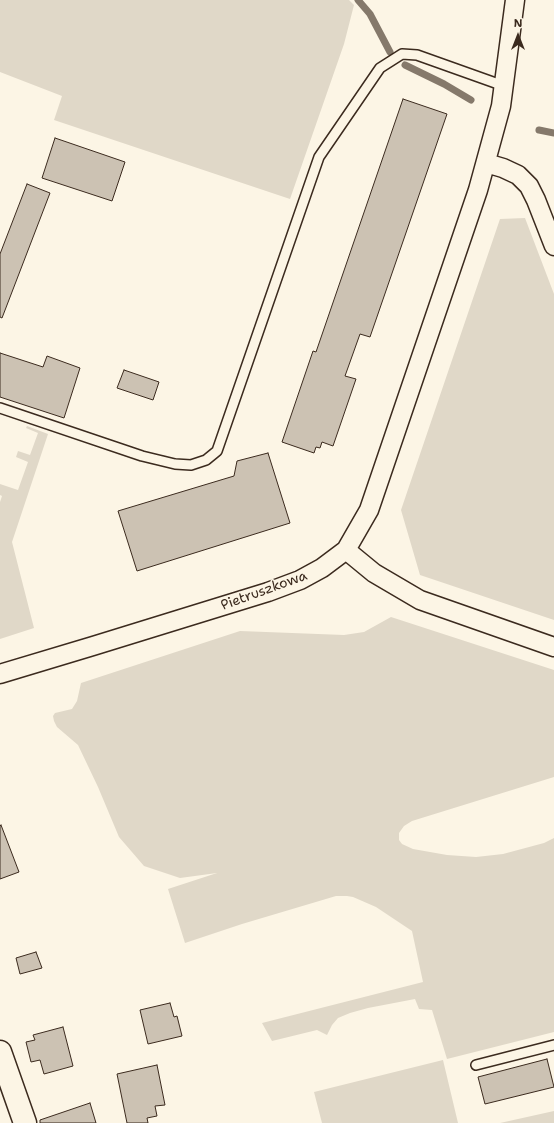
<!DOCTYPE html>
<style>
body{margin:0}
#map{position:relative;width:554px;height:1123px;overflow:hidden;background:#fcf5e5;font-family:"Shantell Sans",sans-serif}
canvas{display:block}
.north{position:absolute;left:498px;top:16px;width:40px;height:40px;-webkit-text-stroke:3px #fcf5e5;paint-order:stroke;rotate:0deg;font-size:11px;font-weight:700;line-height:16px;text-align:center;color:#3b2a1e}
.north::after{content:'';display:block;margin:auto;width:14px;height:18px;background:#3b2a1e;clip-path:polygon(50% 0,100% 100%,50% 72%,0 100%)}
</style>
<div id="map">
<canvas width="554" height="1123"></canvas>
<div class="north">N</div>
</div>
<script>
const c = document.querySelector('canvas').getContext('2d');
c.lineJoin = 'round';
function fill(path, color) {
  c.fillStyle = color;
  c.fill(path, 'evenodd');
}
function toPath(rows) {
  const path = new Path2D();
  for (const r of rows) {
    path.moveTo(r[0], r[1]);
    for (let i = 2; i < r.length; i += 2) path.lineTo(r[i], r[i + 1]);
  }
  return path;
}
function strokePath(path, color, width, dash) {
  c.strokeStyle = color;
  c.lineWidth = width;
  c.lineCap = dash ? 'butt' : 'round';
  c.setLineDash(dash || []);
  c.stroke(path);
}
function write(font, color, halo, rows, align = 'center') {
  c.font = font + ' "Shantell Sans",sans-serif';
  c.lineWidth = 3;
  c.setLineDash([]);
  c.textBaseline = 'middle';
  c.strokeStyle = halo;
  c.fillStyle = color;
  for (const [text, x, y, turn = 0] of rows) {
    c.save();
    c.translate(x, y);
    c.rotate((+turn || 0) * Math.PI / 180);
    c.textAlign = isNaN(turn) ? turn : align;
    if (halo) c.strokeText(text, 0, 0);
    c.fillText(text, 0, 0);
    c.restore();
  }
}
fill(toPath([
 [0,0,349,0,354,5,344,44,290,199,54,120,62,96,0,72],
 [525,218,554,294,554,620,420,575,401,510,500,219],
 [27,426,48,434,12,542,34,628,0,639,0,502,2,496,0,495,0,484,18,490,28,462,16,457,18,451,30,455,38,433,26,428],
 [391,617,554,670,554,777,412,821,404,826,399,833,399,840,402,844,413,849,447,855,476,857,503,854,544,843,554,838,554,1032,447,1059,432,1010,419,1009,415,999,368,1008,350,1013,338,1018,332,1025,327,1035,317,1030,272,1041,262,1023,423,982,412,931,376,907,353,897,347,896,336,896,242,924,185,943,168,889,217,873,180,878,144,866,119,837,98,787,78,745,57,727,54,721,53,716,55,713,72,709,77,701,81,683,240,631,344,635,364,632],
 [443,1060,458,1123,322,1123,314,1092],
 [554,1111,554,1123,500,1123]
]), '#e0d8c8');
strokePath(toPath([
 [358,0,370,14,390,52],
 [405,65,444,84,471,100],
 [539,130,554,133]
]), '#85796b', 7);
const building = toPath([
 [403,99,447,114,370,337,360,334,345,376,356,379,333,446,322,442,320,448,316,447,314,453,282,442,313,351,316,352,403,99],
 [55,138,125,162,112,201,42,178,55,138],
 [27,184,50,193,2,318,0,317,0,254,27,184],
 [0,353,43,367,47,356,80,368,64,418,0,397,0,353],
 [124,370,159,382,153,400,117,388,124,370],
 [268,453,290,523,137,571,118,511,234,476,237,461,268,453],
 [1,825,19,872,0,879,0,826,1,825],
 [36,952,42,968,20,974,16,958,36,952],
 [170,1003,174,1017,177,1016,182,1036,148,1044,140,1010,170,1003],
 [63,1027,73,1066,44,1074,40,1060,31,1062,26,1042,35,1040,33,1035,63,1027],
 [547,1059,554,1087,485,1104,478,1077,547,1059],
 [157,1065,165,1105,155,1106,157,1116,147,1118,148,1123,127,1123,117,1074,157,1065],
 [90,1103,96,1123,40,1123,40,1120,90,1103]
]);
fill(building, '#ccc2b3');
strokePath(building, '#3b2a1e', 1);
const service = toPath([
 [0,408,142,456,175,464,191,465,206,460,217,451,319,157,380,68,402,54,417,55,504,86],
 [476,1065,554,1045]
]);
const minor = toPath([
 [486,163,503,168,518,175,529,186,536,200,554,246],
 [346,550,374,573,420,600,554,647],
 [0,674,93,646,268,592,300,580,322,568,346,550,369,510,478,190,501,106,515,0]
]);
const secondary = toPath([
 [0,1052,25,1123]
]);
strokePath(service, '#3b2a1e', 12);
strokePath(minor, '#3b2a1e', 21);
strokePath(secondary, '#3b2a1e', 25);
strokePath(service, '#fcf5e5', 9);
strokePath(minor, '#fcf5e5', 18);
strokePath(secondary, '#fcf5e5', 22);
write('14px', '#3b2a1e', '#fcf5e5', [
 ["Pietruszkowa",264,591,-20]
]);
</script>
